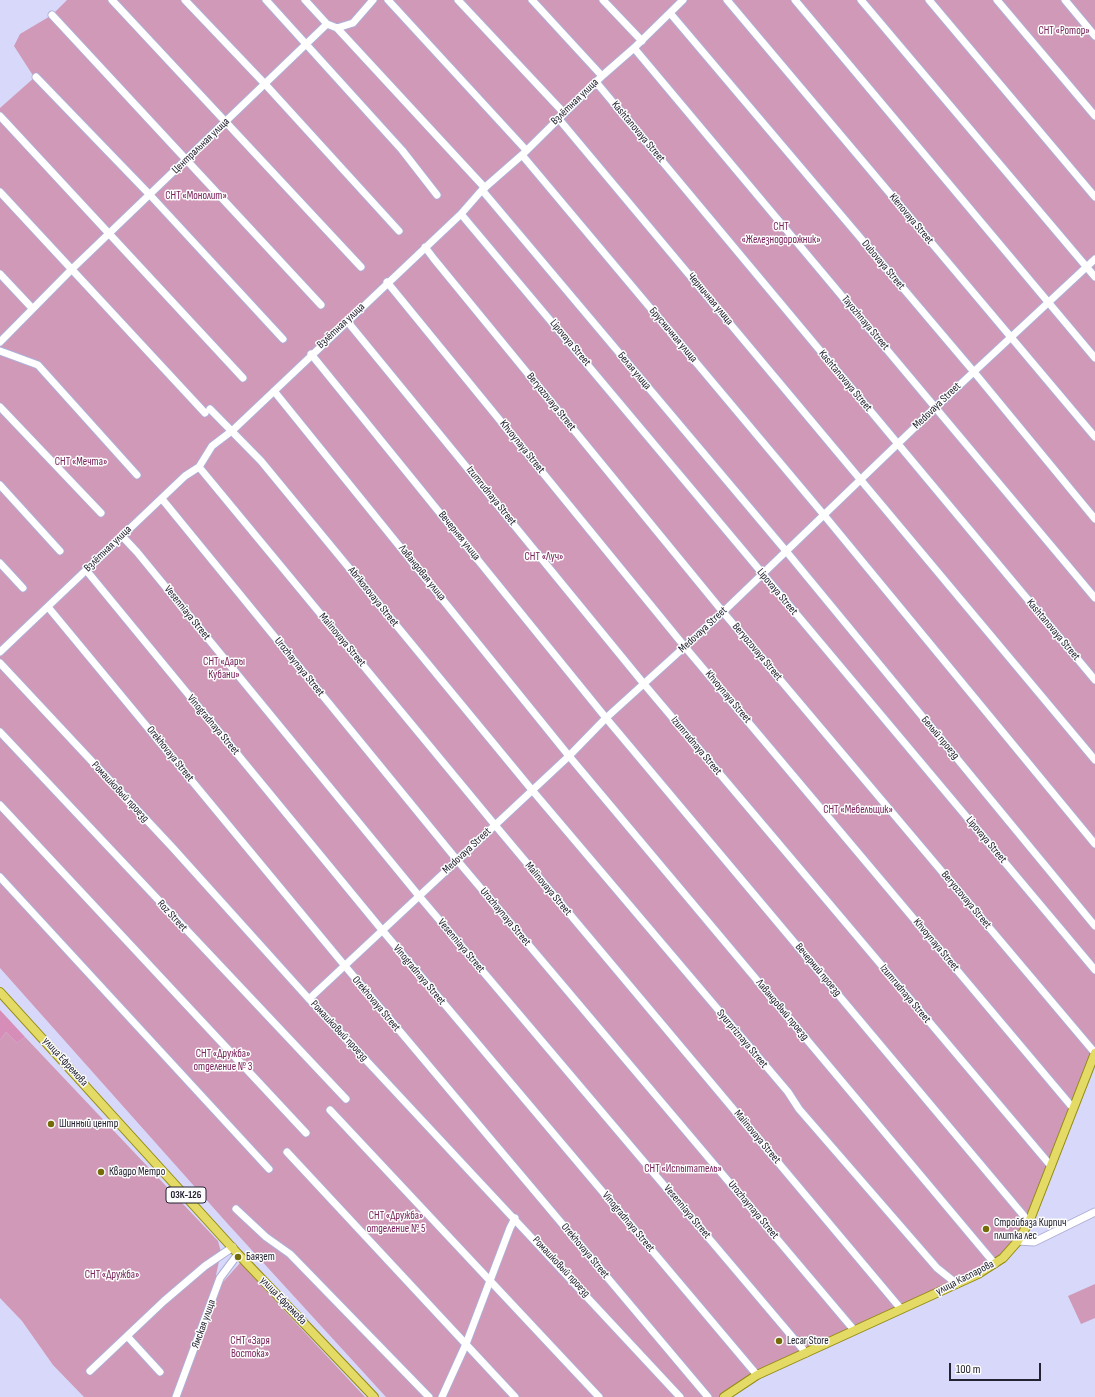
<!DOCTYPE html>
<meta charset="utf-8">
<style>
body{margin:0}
#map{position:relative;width:1095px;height:1397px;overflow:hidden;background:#d7d8fa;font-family:"Sofia Sans Condensed",sans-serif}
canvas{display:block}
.scale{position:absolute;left:949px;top:1363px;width:92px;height:18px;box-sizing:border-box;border:2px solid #232332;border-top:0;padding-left:5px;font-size:12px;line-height:14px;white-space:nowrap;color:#232332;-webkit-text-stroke:3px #fcfcfc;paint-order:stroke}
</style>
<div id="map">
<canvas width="1095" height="1397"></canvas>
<div class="scale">100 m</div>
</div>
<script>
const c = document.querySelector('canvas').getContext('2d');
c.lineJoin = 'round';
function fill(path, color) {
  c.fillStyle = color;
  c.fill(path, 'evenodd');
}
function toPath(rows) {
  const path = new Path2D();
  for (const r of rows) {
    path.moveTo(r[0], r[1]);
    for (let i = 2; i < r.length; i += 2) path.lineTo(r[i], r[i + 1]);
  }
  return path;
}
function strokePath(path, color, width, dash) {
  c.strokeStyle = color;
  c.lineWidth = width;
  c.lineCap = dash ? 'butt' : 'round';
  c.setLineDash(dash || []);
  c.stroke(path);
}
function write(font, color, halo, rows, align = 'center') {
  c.font = font + ' "Sofia Sans Condensed",sans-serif';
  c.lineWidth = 3;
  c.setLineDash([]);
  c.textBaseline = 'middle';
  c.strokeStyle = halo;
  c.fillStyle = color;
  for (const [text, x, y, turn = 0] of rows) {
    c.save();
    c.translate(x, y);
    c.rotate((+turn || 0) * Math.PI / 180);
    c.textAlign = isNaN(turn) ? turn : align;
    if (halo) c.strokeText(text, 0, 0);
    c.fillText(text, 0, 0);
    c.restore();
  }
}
fill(toPath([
 [67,0,1095,0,1095,1053,1029,1222,1003,1258,806,1353,724,1397,386,1397,227,1223,0,968,0,108,35,77,32,74,14,46,20,34,52,15],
 [6,1032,17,1043,25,1037,218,1241,221,1252,216,1275,220,1277,174,1397,84,1397,53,1365,22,1321,0,1298,0,1040],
 [240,1263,365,1397,176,1397,223,1282],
 [1095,1284,1095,1318,1081,1324,1068,1296]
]), '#cf99b7');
fill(toPath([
 [0,1010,25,1037,17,1043,6,1032,0,1040]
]), '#d68db7');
const minor = toPath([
 [112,0,361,267],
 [185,0,265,84,399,231],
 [266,0,402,150,437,195],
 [305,0,327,24],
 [388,0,526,150],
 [458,0,564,113],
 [532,0,602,76],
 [603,0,642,41],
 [727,0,1095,437],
 [795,0,1095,358],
 [861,0,1095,277],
 [929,0,1095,197],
 [997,0,1095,116],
 [1065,0,1095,36],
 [670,13,974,372,1095,519],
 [52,15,321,305],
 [337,28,485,188],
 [634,48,1095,598],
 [36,77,150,195,283,339],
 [596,82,1095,680],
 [0,116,243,378],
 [558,118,1095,760],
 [522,155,824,515,1095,844],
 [482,190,786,551,1095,926],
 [0,192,205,413],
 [461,214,1095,970],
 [425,247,434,259,723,612,1095,1053],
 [0,274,32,308],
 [387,282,685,647,1073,1108],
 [347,321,644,684,1051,1166],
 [0,342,72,269,327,24,337,28,353,23,373,0],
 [0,351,38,365,137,475],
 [311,354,606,718,1029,1222],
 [274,391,569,756,995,1264],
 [0,407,101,513],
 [210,409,261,461,532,790,788,1092,799,1109,937,1268,957,1284],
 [199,467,495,825,901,1309],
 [0,485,60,551],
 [162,499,457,860,854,1330],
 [122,536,137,552,419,896,806,1353],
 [0,563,23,588],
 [86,570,382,930,757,1375],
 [48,607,345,966,708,1397],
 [0,652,185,476,199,467,212,446,233,430,461,214,482,190,522,155,602,76,634,48,683,0],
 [0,663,172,847,309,999,680,1397],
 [0,732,346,1099],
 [0,805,306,1133],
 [0,877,269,1169],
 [309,999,569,756,606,718,723,612,936,407,1095,259],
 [330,1110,599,1397],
 [287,1152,515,1397],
 [236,1209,266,1237,290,1254,429,1397],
 [1018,1241,1034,1242,1095,1212],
 [127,1336,160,1372],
 [90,1371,164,1301,205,1266,233,1247],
 [176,1397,220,1278,238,1254],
 [442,1397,466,1344,510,1228,515,1218]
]);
const major = toPath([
 [0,992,238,1254,374,1397],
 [724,1397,757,1375,978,1274,1003,1258,1018,1241,1029,1222,1095,1053]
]);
strokePath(minor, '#aeafd7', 9);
strokePath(major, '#948b12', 10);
strokePath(minor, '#fff', 7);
strokePath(major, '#e3db66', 8);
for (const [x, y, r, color] of [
 [51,1124,4,"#746c08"],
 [101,1172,4,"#746c08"],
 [986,1229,4,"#746c08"],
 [238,1257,4,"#746c08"],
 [779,1341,4,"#746c08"]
]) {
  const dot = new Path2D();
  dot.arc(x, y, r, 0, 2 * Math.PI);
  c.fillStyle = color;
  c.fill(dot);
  strokePath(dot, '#fcfcfc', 1.5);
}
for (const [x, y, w] of [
 [186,1195,40]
]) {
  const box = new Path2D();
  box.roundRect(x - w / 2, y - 8, w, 16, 3);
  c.fillStyle = '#fcfcfc';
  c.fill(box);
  strokePath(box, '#232332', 1);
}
write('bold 10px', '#232332', null, [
 ["03К-126",186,1195]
]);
write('11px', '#78225a', '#fcfcfc', [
 ["СНТ «Ротор»",1064,31],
 ["СНТ «Монолит»",196,196],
 ["СНТ",781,227],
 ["«Железнодорожник»",781,240],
 ["СНТ «Мечта»",81,462],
 ["СНТ «Луч»",544,557],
 ["СНТ «Дары",224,662],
 ["Кубани»",224,675],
 ["СНТ «Мебельщик»",858,810],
 ["СНТ «Дружба»",223,1054],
 ["отделение № 3",223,1067],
 ["СНТ «Испытатель»",683,1169],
 ["СНТ «Дружба»",396,1216],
 ["отделение № 5",396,1229],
 ["СНТ «Дружба»",112,1275],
 ["СНТ «Заря",250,1341],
 ["Востока»",250,1354]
]);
write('11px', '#232332', '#fcfcfc', [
 ["Взлётная улица",575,102,-44],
 ["Kashtanovaya Street",638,132,50],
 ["Центральная улица",201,146,-44],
 ["Klenovaya Street",911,219,50],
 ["Dubovaya Street",883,265,50],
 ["Черничная улица",710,299,50],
 ["Tayozhnaya Street",865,323,50],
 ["Взлётная улица",341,326,-43],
 ["Брусничная улица",673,335,50],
 ["Lipovaya Street",570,343,50],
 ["Белая улица",634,371,50],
 ["Kashtanovaya Street",845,381,50],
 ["Beryozovaya Street",551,402,51],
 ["Medovaya Street",937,406,-44],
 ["Khvoynaya Street",522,447,51],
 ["Izumrudnaya Street",491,496,51],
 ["Вечерняя улица",459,536,51],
 ["Взлётная улица",108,549,-44],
 ["Лавандовая улица",422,573,51],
 ["Lipovaya Street",777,592,50],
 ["Abrikosovaya Street",373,597,51],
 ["Vesenniaya Street",187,613,51],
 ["Medovaya Street",703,630,-43],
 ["Kashtanovaya Street",1053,630,50],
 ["Malinovaya Street",342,640,50],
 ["Beryozovaya Street",757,652,50],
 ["Urozhaynaya Street",299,667,51],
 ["Khvoynaya Street",728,697,50],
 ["Vinogradnaya Street",213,725,50],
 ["Белый проезд",940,738,50],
 ["Izumrudnaya Street",696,746,50],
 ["Orekhovaya Street",170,754,51],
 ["Ромашковый проезд",120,792,47],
 ["Lipovaya Street",986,840,50],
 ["Medovaya Street",467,851,-43],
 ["Malinovaya Street",548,889,50],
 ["Beryozovaya Street",966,900,50],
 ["Roz Street",172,916,47],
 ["Urozhaynaya Street",505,917,50],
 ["Khvoynaya Street",936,945,50],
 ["Vesenniaya Street",461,946,50],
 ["Вечерний проезд",818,970,50],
 ["Vinogradnaya Street",419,975,50],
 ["Izumrudnaya Street",905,994,50],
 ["Orekhovaya Street",376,1004,50],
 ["Лавандовый проезд",782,1010,50],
 ["Ромашковый проезд",339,1031,47],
 ["Syurpriznaya Street",742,1039,50],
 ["улица Ефремова",65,1062,48],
 ["Malinovaya Street",757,1137,50],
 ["Urozhaynaya Street",753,1210,50],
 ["Vesenniaya Street",687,1212,50],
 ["Vinogradnaya Street",628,1222,50],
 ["Orekhovaya Street",585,1251,50],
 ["Ромашковый проезд",561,1267,47],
 ["улица Каспарова",965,1278,-27],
 ["улица Ефремова",283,1301,46],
 ["Ямская улица",204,1324,-70]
]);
write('11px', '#232332', '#fcfcfc', [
 ["Шинный центр",59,1124],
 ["Квадро Метро",109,1172],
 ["Стройбаза Кирпич",994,1223],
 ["плитка лес",994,1236],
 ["Баязет",246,1257],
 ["Lecar Store",787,1341]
], 'left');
</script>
